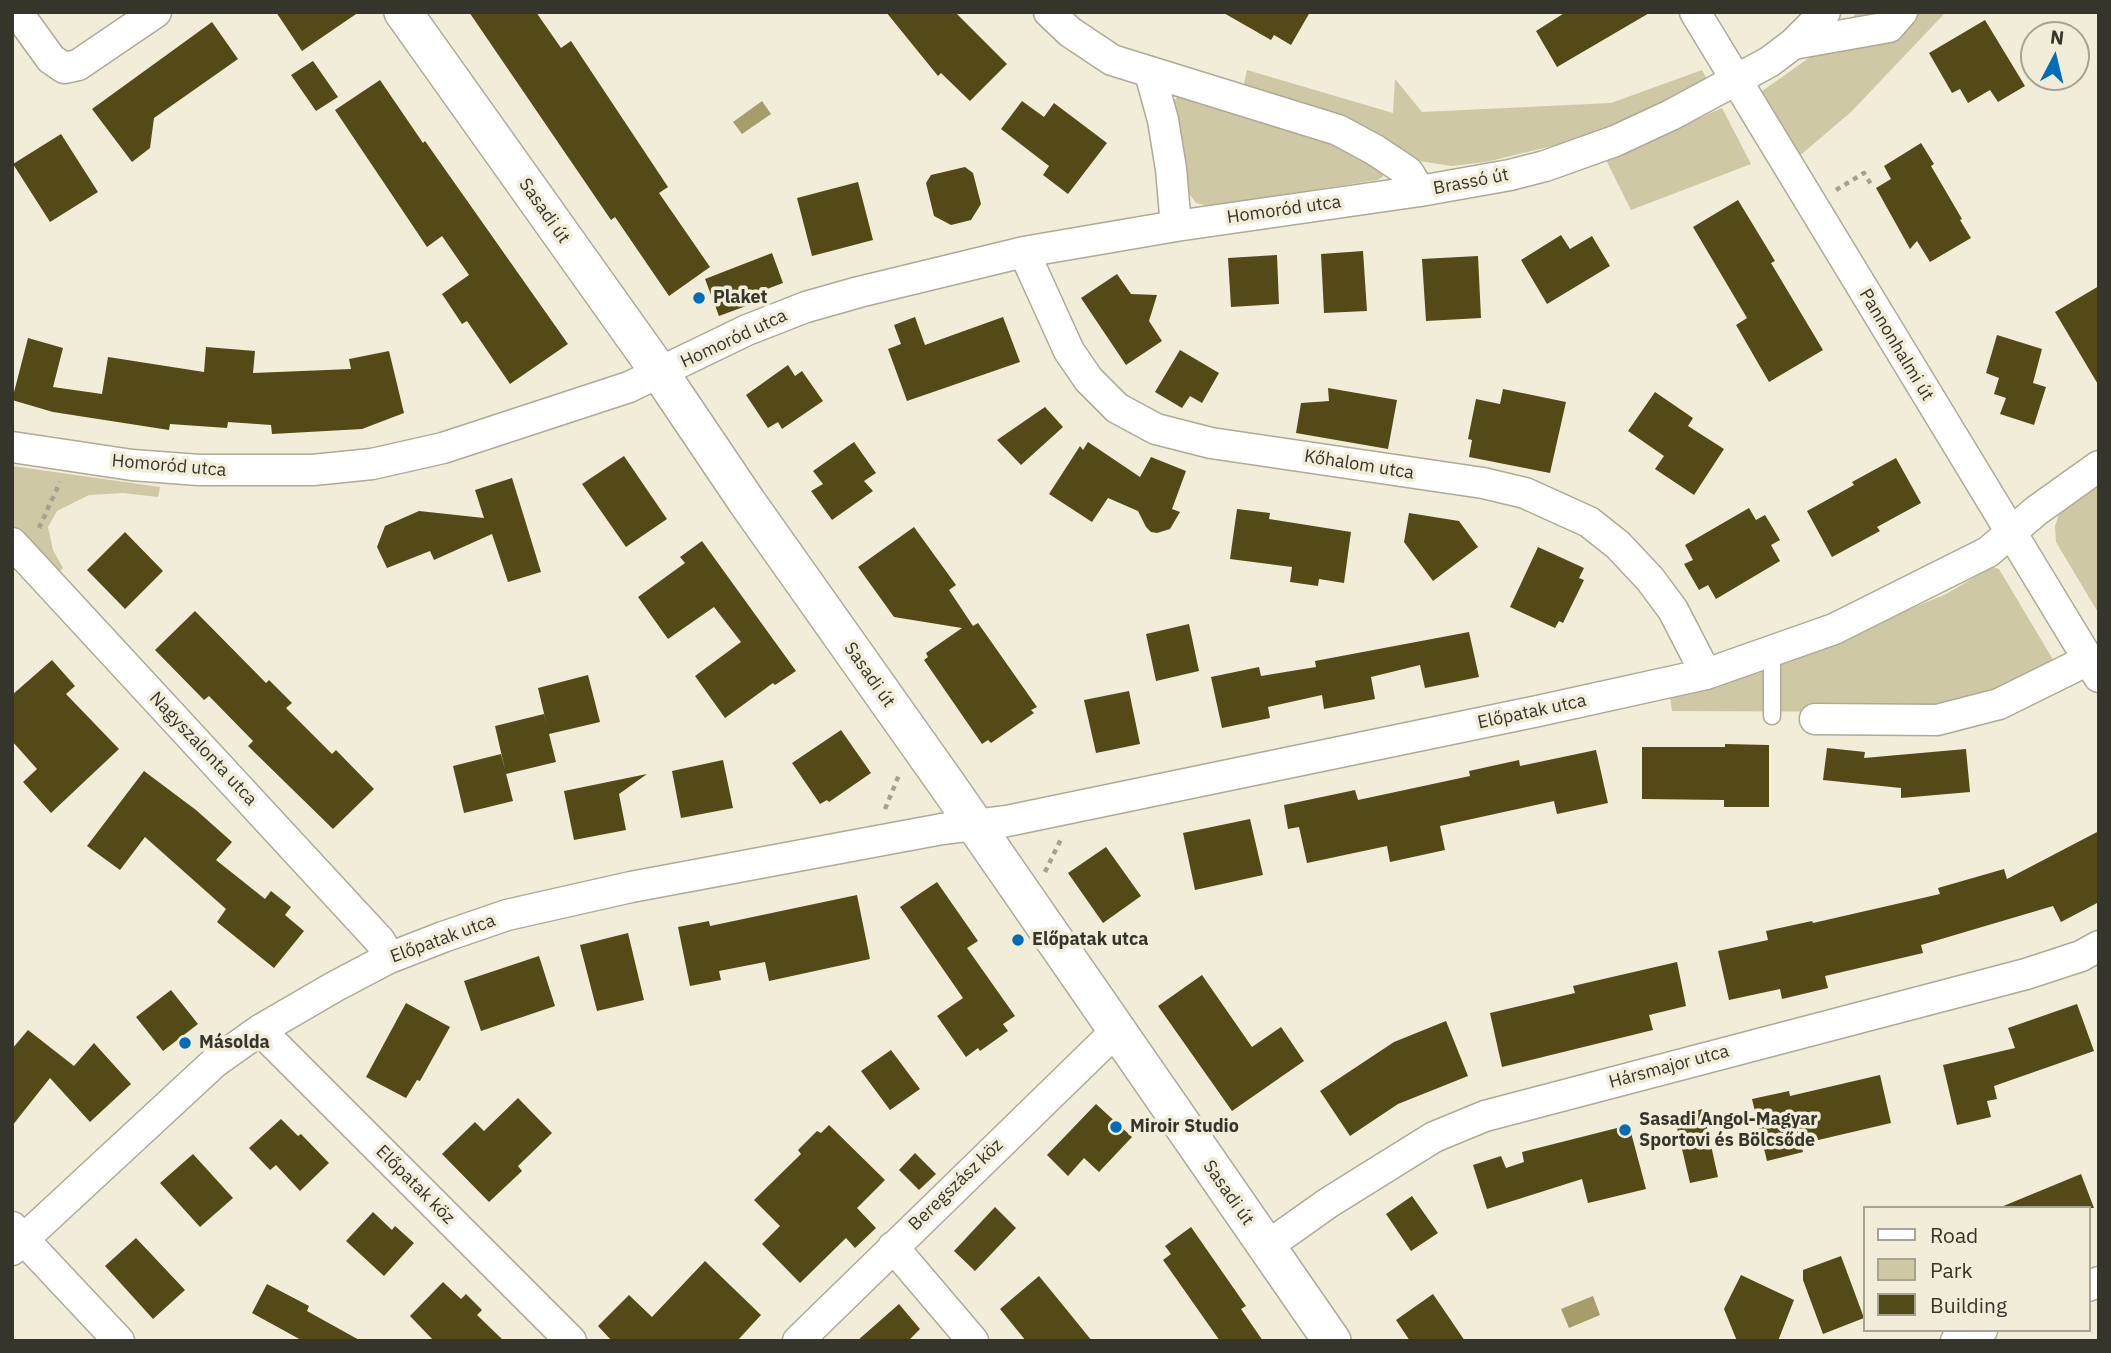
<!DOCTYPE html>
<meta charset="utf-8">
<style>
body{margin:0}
#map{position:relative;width:2111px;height:1353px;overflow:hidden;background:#f1edd8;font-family:"IBM Plex Sans",sans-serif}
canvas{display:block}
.frame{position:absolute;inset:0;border:14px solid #36352c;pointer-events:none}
.legend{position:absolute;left:1863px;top:1206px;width:228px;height:126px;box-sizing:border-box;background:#f1edd8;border:2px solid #a6a393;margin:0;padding:9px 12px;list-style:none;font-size:21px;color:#36352c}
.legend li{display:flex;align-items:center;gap:14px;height:35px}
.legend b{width:35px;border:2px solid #a6a393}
.north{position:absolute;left:2020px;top:21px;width:70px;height:70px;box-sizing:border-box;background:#f1edd8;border:2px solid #a6a393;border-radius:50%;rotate:7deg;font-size:19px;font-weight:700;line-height:28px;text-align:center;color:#36352c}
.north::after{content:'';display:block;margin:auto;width:24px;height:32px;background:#016cb8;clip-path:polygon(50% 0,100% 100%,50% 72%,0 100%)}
</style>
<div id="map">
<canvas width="2111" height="1353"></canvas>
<div class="frame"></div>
<ul class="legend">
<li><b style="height:9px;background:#fff"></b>Road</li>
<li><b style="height:19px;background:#cec8a4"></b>Park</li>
<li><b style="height:19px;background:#534a17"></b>Building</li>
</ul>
<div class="north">N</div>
</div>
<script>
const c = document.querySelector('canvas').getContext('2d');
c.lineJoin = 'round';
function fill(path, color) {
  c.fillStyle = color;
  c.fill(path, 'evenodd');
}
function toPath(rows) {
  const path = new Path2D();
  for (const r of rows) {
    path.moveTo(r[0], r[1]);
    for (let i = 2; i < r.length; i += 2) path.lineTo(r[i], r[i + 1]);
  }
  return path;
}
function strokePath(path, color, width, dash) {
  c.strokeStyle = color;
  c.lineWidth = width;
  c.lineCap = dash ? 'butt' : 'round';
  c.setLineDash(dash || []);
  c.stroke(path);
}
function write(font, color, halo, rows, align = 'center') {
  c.font = font + ' "IBM Plex Sans",sans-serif';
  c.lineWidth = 7;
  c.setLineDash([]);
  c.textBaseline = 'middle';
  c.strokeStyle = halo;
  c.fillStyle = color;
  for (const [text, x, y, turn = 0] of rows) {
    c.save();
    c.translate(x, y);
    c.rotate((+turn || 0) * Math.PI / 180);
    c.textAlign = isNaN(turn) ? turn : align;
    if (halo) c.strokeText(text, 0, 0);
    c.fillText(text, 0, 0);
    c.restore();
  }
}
fill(toPath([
 [1857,12,1946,12,1851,112,1797,158,1758,94,1830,43],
 [1247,70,1393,113,1395,79,1422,112,1611,103,1702,70,1709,83,1606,133,1486,162,1451,166,1419,161,1373,135,1243,88],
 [1180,94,1232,106,1371,158,1383,168,1383,177,1377,180,1209,206,1196,203,1188,192,1182,142,1173,102],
 [1722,108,1751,164,1631,210,1606,160],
 [12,466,160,487,158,497,123,493,89,495,57,511,48,527,53,550,63,568,58,573,12,527],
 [2099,483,2099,614,2056,542,2055,526,2060,511],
 [1992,567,1999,569,2058,668,2016,688,1916,712,1672,711,1670,696,1798,656,1946,594]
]), '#cec8a4');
fill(toPath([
 [762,101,771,114,742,134,733,122],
 [1593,1296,1600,1315,1569,1328,1561,1309]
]), '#a69d6a');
fill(toPath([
 [276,12,359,12,302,51],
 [469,12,536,12,561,48,571,41,668,187,659,193,710,267,669,296,615,217,611,220],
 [886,12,955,12,1007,64,970,101,941,73,938,76],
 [1222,12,1310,12,1291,45,1274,35,1271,40],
 [1566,12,1651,12,1557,67,1536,31],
 [1985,20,2025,86,1998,102,1990,90,1968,103,1960,89,1952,93,1929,53],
 [212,22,238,59,154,118,150,148,132,162,92,109],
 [313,61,338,97,316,111,291,75],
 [380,80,423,143,425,141,568,344,510,384,467,321,462,324,442,294,469,275,442,236,427,247,335,110],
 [1022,101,1044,117,1054,103,1107,143,1068,194,1043,175,1049,166,1001,129],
 [61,134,98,192,50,222,13,164],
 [1921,143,1934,164,1931,166,1962,219,1960,220,1971,238,1930,262,1917,241,1910,249,1876,188,1891,179,1884,166],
 [965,167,973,173,981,204,971,220,951,225,934,216,926,183,931,175],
 [858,182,873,240,812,256,797,198],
 [1738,200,1775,261,1771,263,1823,350,1769,382,1736,325,1747,318,1693,227],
 [1561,235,1570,249,1592,236,1610,266,1547,304,1521,260],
 [1363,251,1367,311,1324,313,1321,254],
 [772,253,783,283,743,298,746,306,719,316,705,279],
 [1277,255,1279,304,1231,307,1228,258],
 [1478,256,1481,318,1426,321,1422,259],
 [1117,274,1131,294,1157,295,1149,321,1162,341,1126,365,1081,298],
 [2099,286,2099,386,2055,312],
 [915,317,925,345,1003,317,1020,362,907,401,888,349,901,344,894,325],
 [1997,335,2042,349,2033,383,2046,387,2034,425,2000,414,2006,398,1994,394,1999,378,1986,373],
 [28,338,63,348,53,387,102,394,108,357,204,372,206,347,255,351,253,373,351,369,349,359,389,351,404,413,362,429,272,434,271,425,228,422,227,428,170,424,169,430,53,412,12,400],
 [1180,350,1219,373,1202,403,1190,396,1182,408,1155,392],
 [788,365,795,376,802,371,823,401,782,429,778,422,768,428,746,395],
 [1328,388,1397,400,1388,449,1296,433,1301,403,1329,401],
 [1503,389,1566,402,1550,473,1469,457,1472,440,1468,439,1476,399,1500,404],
 [1655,392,1693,418,1688,426,1724,449,1694,495,1655,469,1664,456,1628,431],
 [1045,407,1063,427,1021,465,997,440],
 [854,442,876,473,864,481,873,491,832,520,811,491,823,484,813,471],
 [1088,442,1140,477,1151,457,1186,471,1172,509,1180,512,1170,529,1157,533,1151,532,1146,527,1138,511,1108,498,1092,522,1049,494,1080,446,1083,450],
 [624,456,667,519,626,547,582,484],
 [1896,458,1921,503,1877,527,1880,531,1832,557,1807,511,1854,485,1852,482],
 [512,478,541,572,508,582,492,534,434,560,430,551,387,568,377,547,385,526,419,511,484,518,475,490],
 [1749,508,1756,520,1765,515,1780,540,1771,545,1780,561,1716,599,1708,585,1699,590,1684,564,1693,560,1685,545],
 [1237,509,1270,513,1269,519,1351,532,1344,583,1319,579,1318,586,1290,582,1292,567,1230,559],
 [1409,513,1459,521,1478,547,1433,581,1404,542],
 [914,527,956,585,949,590,973,626,978,623,1037,707,1031,710,1034,713,991,743,988,740,982,744,924,660,928,657,926,653,962,628,894,617,858,567],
 [125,532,163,571,125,609,87,570],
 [702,541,796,671,775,685,773,683,725,718,695,676,741,642,714,607,668,639,638,597,685,563,680,557],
 [1538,547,1584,568,1579,578,1584,580,1563,623,1559,621,1555,628,1510,607],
 [195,611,266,683,269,680,292,703,286,708,332,754,336,750,374,789,333,829,248,746,253,741,209,696,204,700,155,650],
 [1189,624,1199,671,1156,681,1146,634],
 [1469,632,1479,677,1425,688,1420,665,1371,677,1375,699,1324,709,1322,695,1268,707,1270,718,1222,728,1211,677,1259,667,1261,676,1316,667,1315,661],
 [52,660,75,686,66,694,119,749,51,813,23,782,37,769,12,741,12,695],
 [588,675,600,722,549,734,556,762,506,774,495,726,544,714,547,726,538,688],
 [1129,691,1140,744,1096,753,1084,700],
 [841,730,871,773,829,802,827,800,820,804,792,763],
 [1725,744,1769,745,1769,807,1724,807,1724,800,1642,799,1642,747,1725,747],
 [1827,748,1865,752,1864,758,1966,749,1970,792,1901,798,1901,788,1823,780],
 [1596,750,1608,803,1557,814,1554,801,1440,826,1445,850,1390,862,1387,846,1307,863,1299,827,1288,829,1284,805,1355,790,1358,800,1470,776,1469,771,1519,760,1520,766],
 [501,754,513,801,464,813,453,766],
 [723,760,733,808,681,818,672,771],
 [144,771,196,810,232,842,216,860,265,899,271,891,291,907,285,915,304,931,274,968,217,922,226,909,145,837,120,870,87,846],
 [647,774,619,794,626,830,574,840,564,791],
 [1250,819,1263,875,1195,890,1183,833],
 [2099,831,2099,902,2061,922,2053,906,1921,945,1923,953,1825,976,1828,988,1782,999,1780,989,1729,1000,1718,951,1768,940,1766,931,1812,921,1813,923,1940,894,1938,888,2004,869,2007,879],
 [1106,847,1141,896,1103,923,1068,873],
 [937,882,978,941,967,948,1015,1016,1003,1024,1008,1031,980,1051,978,1048,966,1057,937,1016,963,998,900,907],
 [857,895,870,959,769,981,765,962,719,971,721,980,690,986,678,927,709,921,710,926],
 [628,933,644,1000,597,1011,580,945],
 [539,956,555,1006,481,1031,464,981],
 [1677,962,1686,1006,1649,1015,1653,1030,1502,1067,1490,1013,1575,993,1573,986],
 [1202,975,1252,1047,1281,1027,1304,1061,1232,1111,1158,1006],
 [171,990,198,1024,163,1051,136,1017],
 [406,1003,450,1027,420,1081,417,1080,406,1098,366,1077],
 [2077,1004,2094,1051,1994,1086,1997,1099,1987,1101,1991,1117,1957,1125,1943,1065,2015,1048,2008,1028],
 [1446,1021,1468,1076,1398,1104,1350,1136,1320,1091,1394,1042],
 [28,1030,74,1066,94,1043,131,1084,90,1122,50,1078,12,1126,12,1049],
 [891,1050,920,1089,890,1110,861,1071],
 [1880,1075,1891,1123,1801,1144,1803,1152,1767,1161,1752,1099,1789,1091,1790,1096],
 [518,1098,552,1133,518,1166,522,1171,489,1202,442,1154,475,1122,484,1131],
 [1096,1104,1132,1137,1099,1172,1084,1158,1068,1176,1047,1155],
 [1703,1109,1718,1177,1690,1183,1674,1115],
 [281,1119,298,1136,301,1134,329,1163,300,1191,276,1165,270,1170,249,1148],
 [829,1125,885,1180,857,1208,876,1228,855,1248,846,1238,800,1283,762,1244,780,1226,754,1200,801,1154,798,1150,817,1131,821,1133],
 [1629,1125,1646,1189,1588,1203,1582,1179,1487,1209,1473,1165,1501,1156,1506,1168,1524,1162,1522,1152],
 [915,1153,936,1174,919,1190,899,1170],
 [193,1154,233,1198,200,1227,160,1183],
 [2081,1174,2094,1208,2002,1208,2001,1207],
 [1412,1196,1438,1233,1411,1251,1386,1214],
 [995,1207,1016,1228,975,1271,954,1251],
 [373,1212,392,1230,395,1226,414,1243,384,1276,346,1241],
 [1191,1227,1246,1306,1241,1309,1263,1341,1220,1341,1163,1260,1171,1254,1165,1246],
 [136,1238,185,1290,153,1319,105,1266],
 [1841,1256,1864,1318,1823,1334,1803,1280,1803,1270],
 [705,1261,761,1315,737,1341,612,1341,598,1326,629,1295,652,1317],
 [1741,1275,1794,1300,1778,1341,1737,1341,1724,1309],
 [1039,1276,1066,1309,1092,1341,1026,1341,1000,1309],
 [443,1282,461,1299,466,1294,482,1310,477,1315,504,1341,434,1341,410,1316],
 [267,1284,309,1306,307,1311,361,1341,303,1341,252,1313],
 [1433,1294,1465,1341,1410,1341,1396,1320],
 [899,1304,920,1329,908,1341,857,1341]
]), '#534a17');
const service = toPath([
 [1772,652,1772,716]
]);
const minor = toPath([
 [17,12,51,59,64,68,78,65,156,12],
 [1049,12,1070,32,1112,60,1338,130,1375,150,1408,172,1420,191,1510,175,1545,166,1615,141,1671,115,1769,62,1793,44,1825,12],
 [1695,12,2099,677],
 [1793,44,1889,27,1902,12],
 [1150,73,1163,120,1171,169,1176,226],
 [1024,252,1069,351,1089,380,1117,408,1156,429,1211,443,1483,483,1525,493,1589,522,1618,545,1650,579,1673,610,1706,674],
 [12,447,132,465,199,470,313,470,372,464,443,448,629,387,747,330,806,307,859,292,1024,252,1176,226,1420,191],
 [12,543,380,941,389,958],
 [1815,719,1937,720,1999,704,2088,660],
 [260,1030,571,1341],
 [12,1227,119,1341],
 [893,1247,973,1341],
 [1266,1247,1328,1203,1434,1137,1485,1116,2026,974,2081,956,2099,946],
 [12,1250,215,1062,260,1030,334,987,389,958,443,937,507,915,631,887,942,829,1007,821,1538,711,1706,674,1834,629,1988,552,2036,511,2099,466],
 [2088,1286,2099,1282],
 [798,1341,1116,1031],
 [1956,1341,1982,1330]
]);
const tertiary = toPath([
 [403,12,660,373,747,502,948,786,1332,1341]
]);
strokePath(service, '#adaa95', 19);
strokePath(minor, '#adaa95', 33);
strokePath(tertiary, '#adaa95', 40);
strokePath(toPath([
 [1836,190,1864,173,1872,186],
 [39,528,60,482],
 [885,809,899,775],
 [1045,872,1061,839]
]), '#a3a191', 4.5, [5, 5]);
strokePath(service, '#fff', 16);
strokePath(minor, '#fff', 30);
strokePath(tertiary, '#fff', 37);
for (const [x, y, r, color] of [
 [699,298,7,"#016cb8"],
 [1018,940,7,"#016cb8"],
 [185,1043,7,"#016cb8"],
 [1116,1127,7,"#016cb8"],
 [1625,1130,7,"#016cb8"]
]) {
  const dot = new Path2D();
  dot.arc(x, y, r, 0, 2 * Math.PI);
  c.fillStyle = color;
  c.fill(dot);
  strokePath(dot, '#f1edd8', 2.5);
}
write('18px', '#36352c', '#f1edd8', [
 ["Brassó út",1471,182,-11],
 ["Homoród utca",1284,210,-8],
 ["Sasadi út",544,211,55],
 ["Homoród utca",734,339,-25],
 ["Pannonhalmi út",1896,345,59],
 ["Kőhalom utca",1359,465,9],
 ["Homoród utca",169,466,5],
 ["Sasadi út",869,675,55],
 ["Előpatak utca",1532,712,-12],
 ["Nagyszalonta utca",203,749,47],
 ["Előpatak utca",443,939,-20],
 ["Hársmajor utca",1669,1067,-15],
 ["Előpatak köz",415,1185,45],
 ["Beregszász köz",956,1185,-44],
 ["Sasadi út",1228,1193,55]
]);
write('bold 18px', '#36352c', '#f1edd8', [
 ["Plaket",713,298],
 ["Előpatak utca",1032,940],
 ["Másolda",199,1043],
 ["Sasadi Angol-Magyar",1639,1120],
 ["Sportovi és Bölcsőde",1639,1141],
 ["Miroir Studio",1130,1127]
], 'left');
</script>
